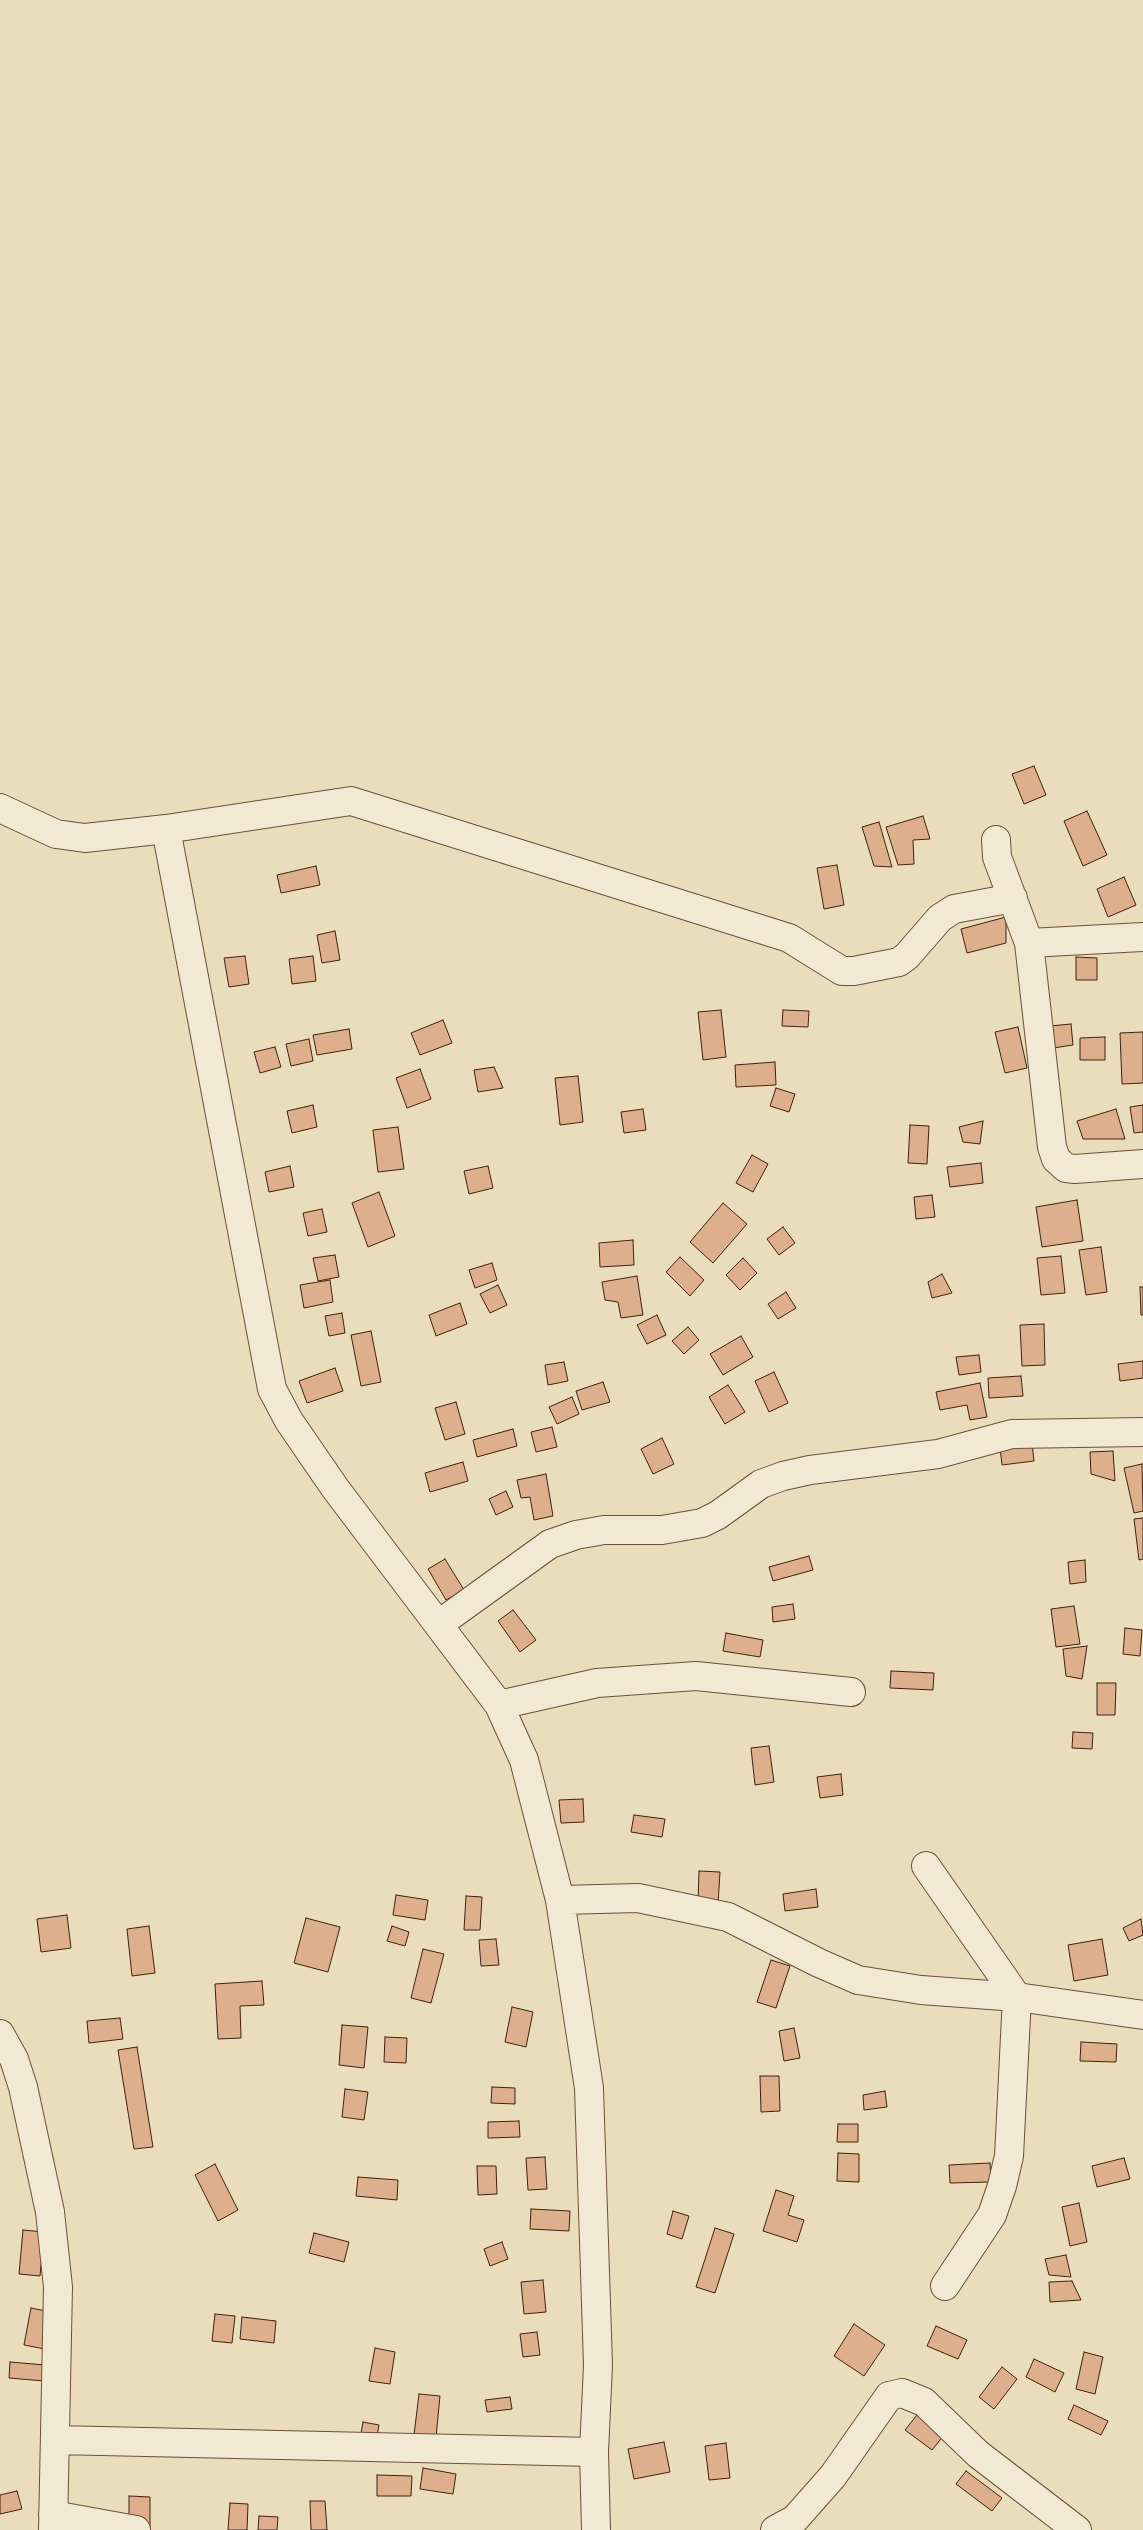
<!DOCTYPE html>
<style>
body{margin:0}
canvas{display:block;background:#e9ddbb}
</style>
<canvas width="1143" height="2530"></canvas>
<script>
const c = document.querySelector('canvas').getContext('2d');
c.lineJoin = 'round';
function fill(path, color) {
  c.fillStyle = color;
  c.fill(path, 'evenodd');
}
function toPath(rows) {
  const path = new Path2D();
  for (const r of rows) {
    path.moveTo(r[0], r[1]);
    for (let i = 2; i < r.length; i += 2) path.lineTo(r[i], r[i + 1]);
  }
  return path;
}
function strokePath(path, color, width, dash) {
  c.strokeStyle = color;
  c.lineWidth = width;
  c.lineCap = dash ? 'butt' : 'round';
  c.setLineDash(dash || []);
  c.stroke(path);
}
const building = toPath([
 [1034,766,1046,795,1024,804,1012,774,1034,766],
 [1087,811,1107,855,1083,866,1064,821,1087,811],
 [923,816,930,839,913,840,914,864,898,865,886,827,923,816],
 [879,822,892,867,874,866,862,827,879,822],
 [837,865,844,905,824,909,817,868,837,865],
 [316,866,320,885,281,893,277,875,316,866],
 [1124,877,1136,905,1108,917,1097,889,1124,877],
 [1006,917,1006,943,967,953,961,929,1006,917],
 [335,931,340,960,322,963,317,935,335,931],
 [245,956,249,984,229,987,224,958,245,956],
 [313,956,316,981,292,984,289,959,313,956],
 [1076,957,1097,958,1097,980,1076,980,1076,957],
 [721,1010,726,1057,703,1060,698,1012,721,1010],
 [783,1010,809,1011,808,1027,782,1026,783,1010],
 [443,1020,452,1043,420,1055,411,1033,443,1020],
 [1071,1024,1073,1045,1053,1048,1050,1026,1071,1024],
 [1018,1027,1027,1068,1005,1073,995,1032,1018,1027],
 [349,1029,352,1049,317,1055,313,1035,349,1029],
 [1143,1032,1143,1083,1122,1084,1120,1033,1143,1032],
 [1105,1037,1105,1060,1080,1060,1080,1038,1105,1037],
 [309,1039,313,1061,291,1066,286,1044,309,1039],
 [275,1047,281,1067,260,1073,254,1052,275,1047],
 [775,1062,776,1085,736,1087,735,1065,775,1062],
 [494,1067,503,1088,478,1092,474,1070,494,1067],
 [420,1069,431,1099,407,1108,396,1078,420,1069],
 [578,1076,583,1122,560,1125,555,1078,578,1076],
 [776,1088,795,1094,789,1112,770,1106,776,1088],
 [313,1105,317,1127,292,1133,287,1111,313,1105],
 [1143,1105,1143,1132,1134,1133,1130,1107,1143,1105],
 [643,1109,646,1130,624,1133,621,1112,643,1109],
 [1116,1109,1125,1139,1083,1139,1077,1121,1116,1109],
 [983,1121,980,1144,963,1142,959,1127,983,1121],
 [910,1125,929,1126,927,1164,908,1163,910,1125],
 [398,1127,404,1169,378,1172,373,1130,398,1127],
 [752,1155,768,1164,753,1192,736,1183,752,1155],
 [981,1163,983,1183,950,1187,947,1167,981,1163],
 [290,1166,294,1187,269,1192,265,1172,290,1166],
 [488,1166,493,1188,469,1194,464,1171,488,1166],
 [379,1192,395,1236,368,1247,352,1203,379,1192],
 [932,1195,935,1217,916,1219,914,1197,932,1195],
 [1077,1200,1083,1241,1042,1247,1036,1207,1077,1200],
 [723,1203,747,1224,713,1263,690,1242,723,1203],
 [322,1209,327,1232,308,1236,303,1213,322,1209],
 [783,1227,795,1243,779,1255,767,1239,783,1227],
 [633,1240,634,1265,600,1267,599,1243,633,1240],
 [1101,1247,1107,1292,1086,1295,1079,1250,1101,1247],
 [335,1255,339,1277,318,1281,313,1258,335,1255],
 [1061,1256,1065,1293,1041,1295,1037,1258,1061,1256],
 [680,1257,704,1280,690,1296,666,1272,680,1257],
 [743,1258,757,1273,740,1290,726,1275,743,1258],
 [492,1263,497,1280,475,1288,469,1270,492,1263],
 [942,1274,952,1293,932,1298,928,1282,942,1274],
 [637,1276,643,1315,621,1318,618,1302,605,1300,602,1282,637,1276],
 [330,1280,333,1302,304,1308,300,1285,330,1280],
 [498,1285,507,1305,490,1313,480,1294,498,1285],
 [1140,1287,1143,1287,1143,1315,1141,1315,1140,1287],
 [786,1292,796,1308,778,1319,768,1304,786,1292],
 [460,1303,467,1324,436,1336,429,1315,460,1303],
 [342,1313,345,1333,329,1336,325,1316,342,1313],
 [657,1315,666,1335,647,1344,637,1325,657,1315],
 [1044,1324,1045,1365,1022,1366,1020,1325,1044,1324],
 [688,1327,699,1340,684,1354,672,1341,688,1327],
 [371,1331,381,1382,361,1386,351,1335,371,1331],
 [741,1336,753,1357,723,1375,710,1354,741,1336],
 [979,1355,981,1372,959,1375,956,1357,979,1355],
 [1143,1361,1143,1378,1120,1381,1118,1364,1143,1361],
 [564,1362,568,1381,548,1385,545,1365,564,1362],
 [335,1368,343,1391,307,1403,299,1381,335,1368],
 [774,1372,788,1403,769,1412,755,1381,774,1372],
 [1021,1376,1023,1396,989,1398,988,1378,1021,1376],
 [603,1382,610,1402,582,1410,576,1391,603,1382],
 [980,1383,987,1417,970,1420,967,1405,940,1410,936,1392,980,1383],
 [728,1385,745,1412,725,1424,709,1397,728,1385],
 [572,1397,579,1414,557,1424,549,1407,572,1397],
 [456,1402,465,1434,445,1440,435,1408,456,1402],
 [552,1427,557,1447,536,1452,531,1432,552,1427],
 [513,1429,517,1446,477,1457,473,1440,513,1429],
 [662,1438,674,1464,653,1474,641,1449,662,1438],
 [1032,1443,1034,1461,1002,1465,1000,1447,1032,1443],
 [1113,1451,1115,1481,1091,1474,1090,1452,1113,1451],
 [463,1462,468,1481,430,1492,425,1473,463,1462],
 [1142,1464,1143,1511,1134,1513,1124,1468,1142,1464],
 [546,1474,553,1516,534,1520,530,1497,521,1498,517,1480,546,1474],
 [506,1491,513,1507,496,1515,489,1499,506,1491],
 [1143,1518,1143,1559,1139,1560,1134,1519,1143,1518],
 [809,1556,813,1570,773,1581,769,1567,809,1556],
 [445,1559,464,1590,446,1600,428,1569,445,1559],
 [1085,1560,1086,1582,1070,1584,1068,1562,1085,1560],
 [793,1604,795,1619,773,1622,772,1607,793,1604],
 [1074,1606,1080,1644,1056,1647,1051,1609,1074,1606],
 [513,1610,536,1640,520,1652,498,1621,513,1610],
 [1125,1628,1142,1630,1140,1656,1123,1654,1125,1628],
 [726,1633,763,1640,760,1657,723,1651,726,1633],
 [1087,1646,1082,1679,1066,1676,1063,1649,1087,1646],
 [891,1671,934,1673,933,1690,890,1688,891,1671],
 [1097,1683,1116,1683,1115,1715,1097,1715,1097,1683],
 [1073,1732,1093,1733,1092,1749,1072,1748,1073,1732],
 [769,1746,774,1782,755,1785,751,1748,769,1746],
 [841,1774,843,1795,820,1798,817,1777,841,1774],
 [583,1799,584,1822,561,1823,559,1800,583,1799],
 [634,1815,665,1819,662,1837,631,1832,634,1815],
 [699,1871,720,1872,718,1904,698,1903,699,1871],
 [816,1889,818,1907,785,1911,783,1894,816,1889],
 [396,1895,428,1900,425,1920,393,1915,396,1895],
 [466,1896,482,1897,480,1930,464,1930,466,1896],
 [67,1915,71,1948,41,1952,37,1919,67,1915],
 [306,1918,340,1927,328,1972,294,1963,306,1918],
 [1141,1919,1143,1935,1129,1941,1123,1928,1141,1919],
 [149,1926,155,1973,132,1976,127,1929,149,1926],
 [392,1926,409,1932,405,1946,387,1941,392,1926],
 [496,1939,499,1965,481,1966,479,1940,496,1939],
 [1102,1939,1108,1975,1074,1981,1068,1945,1102,1939],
 [423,1949,444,1954,431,2003,411,1998,423,1949],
 [771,1960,790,1966,776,2008,757,2002,771,1960],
 [262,1981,264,2005,240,2006,241,2038,218,2039,215,1984,262,1981],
 [512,2007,533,2012,526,2047,505,2042,512,2007],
 [120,2018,123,2039,89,2043,87,2021,120,2018],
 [342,2025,368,2027,364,2068,339,2065,342,2025],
 [794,2028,800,2058,784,2061,779,2031,794,2028],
 [385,2037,407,2038,406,2063,384,2062,385,2037],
 [1081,2042,1117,2044,1116,2062,1080,2061,1081,2042],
 [137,2047,153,2147,134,2149,118,2050,137,2047],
 [760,2076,779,2076,780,2111,761,2112,760,2076],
 [492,2087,515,2088,515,2104,491,2103,492,2087],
 [345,2089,368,2092,364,2120,342,2117,345,2089],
 [885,2091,887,2107,864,2110,863,2095,885,2091],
 [519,2121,520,2137,488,2138,488,2122,519,2121],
 [838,2124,858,2124,858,2142,837,2142,838,2124],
 [838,2153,859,2154,859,2182,837,2181,838,2153],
 [545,2157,547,2189,528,2190,526,2158,545,2157],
 [1124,2158,1130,2179,1097,2187,1092,2166,1124,2158],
 [990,2163,991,2182,950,2183,949,2165,990,2163],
 [215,2164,238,2210,218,2221,195,2175,215,2164],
 [477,2166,496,2166,497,2194,478,2195,477,2166],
 [358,2177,398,2180,397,2200,356,2196,358,2177],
 [776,2190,794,2196,788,2215,804,2220,797,2242,763,2231,776,2190],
 [1079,2203,1087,2242,1070,2246,1062,2207,1079,2203],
 [531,2209,570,2211,569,2231,530,2229,531,2209],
 [673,2211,689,2216,682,2239,667,2234,673,2211],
 [715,2228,734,2234,715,2293,696,2287,715,2228],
 [23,2230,44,2232,40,2276,19,2274,23,2230],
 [314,2233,349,2242,344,2262,309,2253,314,2233],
 [502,2242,508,2259,490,2266,484,2249,502,2242],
 [1066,2255,1071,2277,1049,2275,1045,2259,1066,2255],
 [543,2280,546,2312,524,2314,521,2282,543,2280],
 [1072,2281,1081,2300,1050,2302,1049,2282,1072,2281],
 [31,2308,51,2312,45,2349,24,2345,31,2308],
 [215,2314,235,2316,232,2343,212,2341,215,2314],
 [242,2317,276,2321,274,2343,240,2339,242,2317],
 [854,2324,885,2345,864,2376,834,2356,854,2324],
 [936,2326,967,2340,958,2359,927,2346,936,2326],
 [537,2332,540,2355,523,2357,520,2334,537,2332],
 [375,2348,395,2352,390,2384,369,2381,375,2348],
 [1084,2352,1103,2357,1095,2394,1076,2389,1084,2352],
 [1034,2359,1064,2373,1055,2392,1026,2377,1034,2359],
 [10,2362,45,2365,44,2381,9,2378,10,2362],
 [1002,2367,1017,2379,994,2409,979,2397,1002,2367],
 [419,2394,440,2396,436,2437,414,2435,419,2394],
 [510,2397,512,2409,487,2412,485,2400,510,2397],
 [1074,2405,1108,2421,1101,2435,1068,2419,1074,2405],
 [917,2415,944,2435,932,2450,905,2430,917,2415],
 [363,2422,379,2425,376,2442,360,2439,363,2422],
 [664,2442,670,2472,634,2479,628,2449,664,2442],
 [726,2443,730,2478,709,2480,705,2446,726,2443],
 [423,2468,456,2474,453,2494,420,2489,423,2468],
 [966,2471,1002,2498,992,2511,956,2484,966,2471],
 [377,2475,412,2476,411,2496,377,2496,377,2475],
 [17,2491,22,2509,0,2514,0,2495,17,2491],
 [129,2496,150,2497,150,2530,129,2530,129,2496],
 [310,2501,325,2501,327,2530,311,2530,310,2501],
 [230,2503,248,2504,247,2530,228,2530,230,2503],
 [259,2516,278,2517,277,2530,258,2530,259,2516]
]);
fill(building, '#ddaf8c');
strokePath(building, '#42200f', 1);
const street = toPath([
 [0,808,56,834,85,838,166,829,351,801,789,938,842,971,854,971,899,962,907,956,940,918,954,909,1013,898],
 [166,829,272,1389,289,1421,335,1488,499,1705,524,1760,560,1900,589,2088,598,2365,594,2452,596,2530],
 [996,840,997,857,1029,943,1052,1147,1056,1159,1066,1168,1075,1169,1143,1164],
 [1029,943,1143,937],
 [439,1624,550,1544,576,1535,604,1530,662,1530,702,1523,718,1515,761,1484,783,1476,810,1470,938,1454,1012,1434,1143,1432],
 [499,1705,597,1683,696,1676,851,1692],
 [926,1866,1017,1997,1009,2156,1002,2186,992,2215,945,2286],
 [560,1900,638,1898,728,1917,819,1963,858,1980,921,1990,1017,1997,1143,2015],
 [0,2034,14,2059,23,2087,50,2212,58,2287,53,2530],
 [56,2440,594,2452],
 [53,2515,136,2530],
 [775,2530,795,2519,833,2476,889,2396,902,2393,924,2402,978,2454,1077,2530]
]);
strokePath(street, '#6c4f3a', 30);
strokePath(street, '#f1e9d3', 28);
</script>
